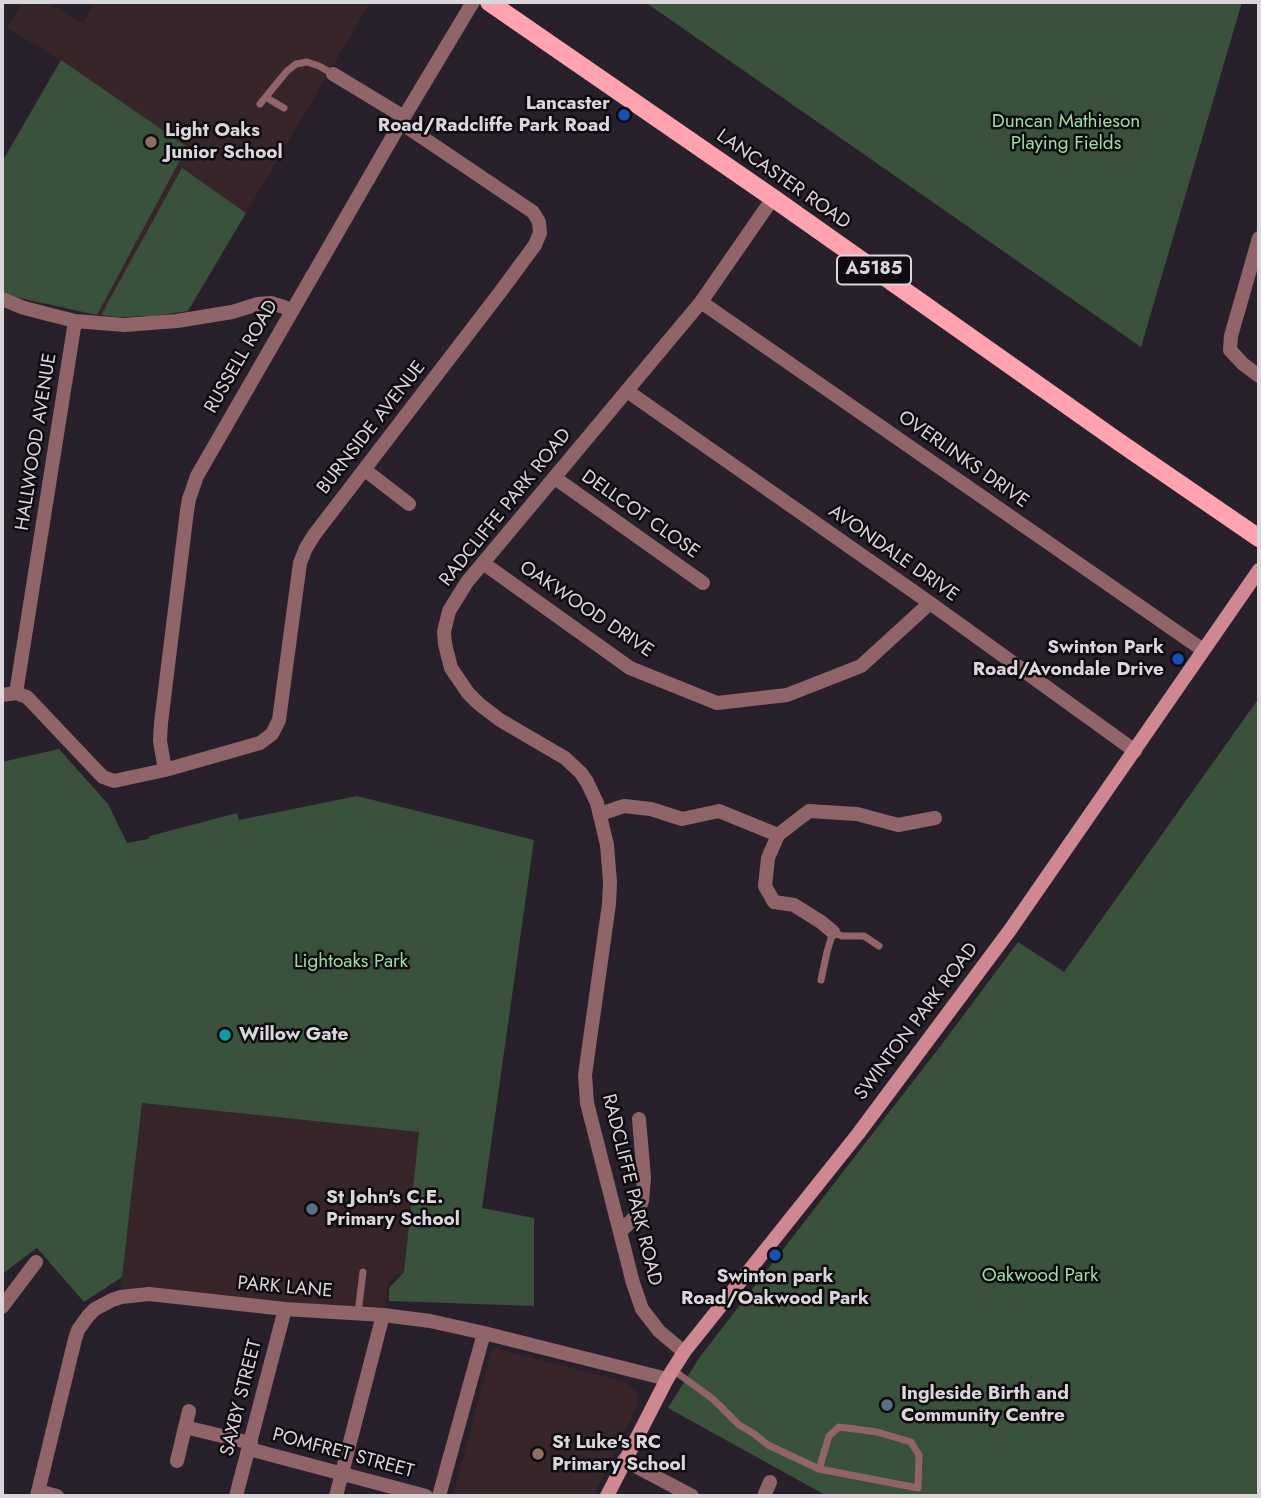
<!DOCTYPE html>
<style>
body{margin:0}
#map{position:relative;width:1261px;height:1498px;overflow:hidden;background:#28212b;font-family:Jost,sans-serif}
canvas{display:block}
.frame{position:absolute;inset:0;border:4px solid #dbd6dc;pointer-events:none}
</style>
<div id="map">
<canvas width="1261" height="1498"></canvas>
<div class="frame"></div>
</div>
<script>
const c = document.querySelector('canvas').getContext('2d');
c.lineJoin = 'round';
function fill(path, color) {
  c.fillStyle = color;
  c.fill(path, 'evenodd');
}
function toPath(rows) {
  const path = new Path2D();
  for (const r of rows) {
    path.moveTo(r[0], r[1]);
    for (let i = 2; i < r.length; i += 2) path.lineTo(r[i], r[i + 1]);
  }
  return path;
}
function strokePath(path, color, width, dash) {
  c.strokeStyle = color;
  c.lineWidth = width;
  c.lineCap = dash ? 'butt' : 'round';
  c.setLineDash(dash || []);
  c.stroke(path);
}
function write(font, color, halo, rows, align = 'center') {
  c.font = font + ' Jost,sans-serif';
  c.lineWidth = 5;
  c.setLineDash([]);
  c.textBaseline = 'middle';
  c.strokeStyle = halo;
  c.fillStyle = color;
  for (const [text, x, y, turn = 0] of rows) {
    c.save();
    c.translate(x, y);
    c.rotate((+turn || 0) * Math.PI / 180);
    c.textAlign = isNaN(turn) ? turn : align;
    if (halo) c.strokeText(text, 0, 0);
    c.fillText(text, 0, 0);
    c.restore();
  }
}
fill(toPath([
 [23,2,46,2,83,23,96,2,369,2,367,8,188,311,119,317,93,314,8,297,2,162,61,60,7,28],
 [141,1103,419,1132,404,1273,397,1274,388,1283,384,1314,120,1296],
 [492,1348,626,1382,636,1392,638,1402,636,1408,593,1496,453,1496]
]), '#38252a');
fill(toPath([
 [645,2,1242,2,1141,347],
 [61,60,187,147,97,315,2,294,2,162],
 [182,168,246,213,188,311,154,316,119,317,101,315],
 [1259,698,1259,1490,1254,1496,827,1496,668,1408,699,1358,942,1044,1018,942,1064,972],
 [59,749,108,804,127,843,148,839,150,836,237,813,239,820,357,796,534,840,482,1208,534,1218,534,1306,389,1301,389,1288,404,1272,419,1132,142,1103,122,1277,84,1302,37,1248,2,1274,2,762]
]), '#3a513c');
strokePath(toPath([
 [267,98,284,108],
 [260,104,287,71,296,64,307,62,319,66,333,74],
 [821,980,827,952,833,932,842,936,864,936,879,946],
 [358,1313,363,1272],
 [673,1370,713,1399,739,1425,753,1433,768,1445,819,1469,918,1488,919,1455,911,1442,877,1432,839,1427,829,1436,819,1469]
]), '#91646a', 7);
strokePath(toPath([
 [333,74,404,117],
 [1259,238,1231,336,1230,350,1243,364,1259,376],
 [2,299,24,308,75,321,124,325,177,321,232,312,258,304,271,303,284,307,292,311],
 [701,302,1203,650],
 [627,391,930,603,1135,751],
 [365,470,409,504],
 [555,478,703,583],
 [483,563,630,668,717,703,787,695,861,666,930,603],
 [16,693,75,321],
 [2,695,16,693,27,697,98,772,103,777,114,781,165,770,260,743,272,734,279,720,300,563,306,548,314,535,501,291,535,245,540,233,539,222,533,212,401,123],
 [165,770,160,741,161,723,187,511,189,499,197,476,404,117,473,2],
 [600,814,624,806,651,809,682,819,719,811,778,835,809,811,857,814,898,825,935,818],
 [778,835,768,858,765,886,774,902,794,905,821,922,833,932],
 [620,1232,636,1216,642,1201,644,1178,639,1119],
 [2,1307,36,1262],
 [684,1352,659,1331,642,1309,633,1283,587,1103,585,1075,609,904,610,882,607,845,597,803,587,782,581,773,565,758,500,720,479,704,468,693,451,668,445,644,444,632,449,611,467,582,701,302,773,198],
 [185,1427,251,1443],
 [249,1449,426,1496],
 [624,1460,692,1496],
 [177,1461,189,1411],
 [38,1491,57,1496],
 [37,1496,75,1339,78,1330,88,1316,95,1309,112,1300,121,1297,149,1294,285,1309,383,1315,430,1321,484,1333,667,1379],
 [236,1496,285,1309],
 [336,1496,383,1315],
 [439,1496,484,1333],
 [764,1496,770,1482]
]), '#91646a', 14);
strokePath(toPath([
 [607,1496,667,1379,684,1352,858,1134,1010,930,1259,570]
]), '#cf8792', 14);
strokePath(toPath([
 [489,2,773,198,1119,442,1259,538]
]), '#ffa3b0', 18);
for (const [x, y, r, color] of [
 [624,115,7,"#1a4fb4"],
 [151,142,7,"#8d6e63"],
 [1178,659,7,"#1a4fb4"],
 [225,1035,7,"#0f9aa8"],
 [312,1209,7,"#5c6f8a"],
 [775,1255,7,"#1a4fb4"],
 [887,1405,7,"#5c6f8a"],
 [538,1454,7,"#8d6e63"]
]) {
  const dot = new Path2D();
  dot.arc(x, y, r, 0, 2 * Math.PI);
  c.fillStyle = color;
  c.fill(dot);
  strokePath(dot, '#0f0c10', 2.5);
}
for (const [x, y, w] of [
 [874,270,74]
]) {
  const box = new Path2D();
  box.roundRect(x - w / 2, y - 14.5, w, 29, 5);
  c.fillStyle = '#0f0c10';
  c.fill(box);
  strokePath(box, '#dbd6dc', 2);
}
write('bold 18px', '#dbd6dc', null, [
 ["A5185",874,270]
]);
write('bold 19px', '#dbd6dc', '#0f0c10', [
 ["Lancaster",610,104,"right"],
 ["Road/Radcliffe Park Road",610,126,"right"],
 ["Light Oaks",165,131],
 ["Junior School",165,153],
 ["Swinton Park",1164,648,"right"],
 ["Road/Avondale Drive",1164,670,"right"],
 ["Willow Gate",239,1035],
 ["St John's C.E.",326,1198],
 ["Primary School",326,1220],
 ["Swinton park",775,1277,"center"],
 ["Road/Oakwood Park",775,1299,"center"],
 ["Ingleside Birth and",901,1394],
 ["Community Centre",901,1416],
 ["St Luke's RC",552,1443],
 ["Primary School",552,1465]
], 'left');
write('19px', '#9edda6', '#0f0c10', [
 ["Duncan Mathieson",1066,122],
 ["Playing Fields",1066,144],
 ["Lightoaks Park",351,962],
 ["Oakwood Park",1040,1276]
]);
write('19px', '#dbd6dc', '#0f0c10', [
 ["LANCASTER ROAD",783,180,35],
 ["RUSSELL ROAD",242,357,-60],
 ["BURNSIDE AVENUE",372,428,-52],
 ["HALLWOOD AVENUE",37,442,-81],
 ["OVERLINKS DRIVE",963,460,35],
 ["RADCLIFFE PARK ROAD",506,508,-51],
 ["DELLCOT CLOSE",640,515,35],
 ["AVONDALE DRIVE",893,554,35],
 ["OAKWOOD DRIVE",586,610,34],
 ["SWINTON PARK ROAD",917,1022,-53],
 ["RADCLIFFE PARK ROAD",631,1190,76],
 ["PARK LANE",285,1288,5],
 ["SAXBY STREET",242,1398,-76],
 ["POMFRET STREET",343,1454,15]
]);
</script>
